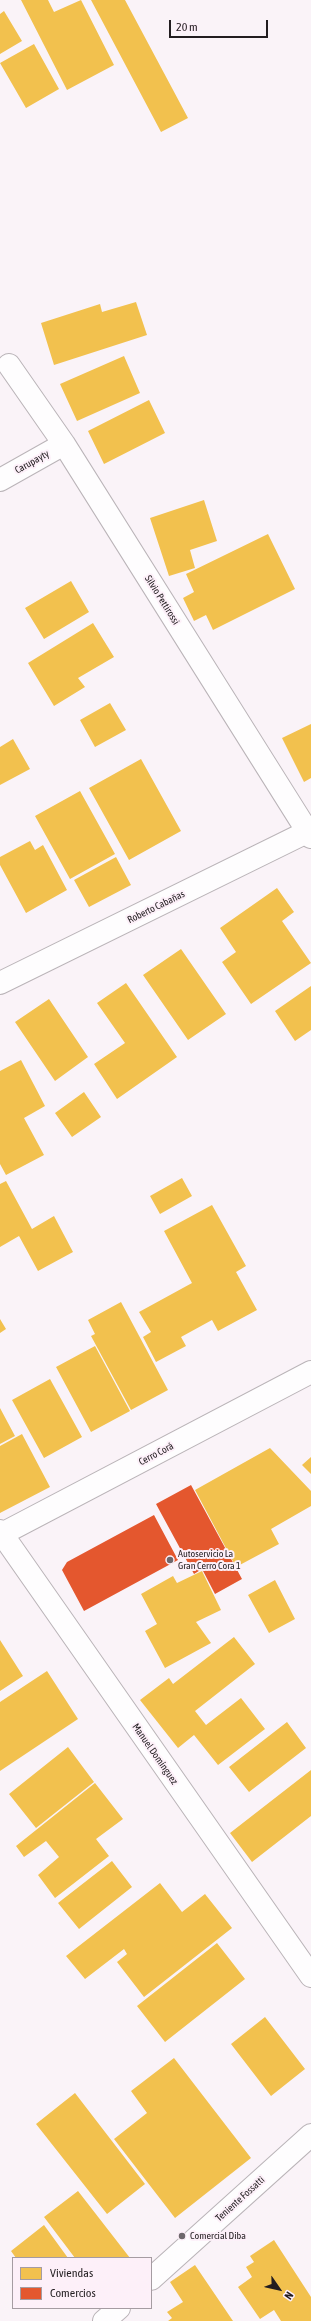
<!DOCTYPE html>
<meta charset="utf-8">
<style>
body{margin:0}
#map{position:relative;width:311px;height:2321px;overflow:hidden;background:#faf3f8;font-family:"Asap Condensed",sans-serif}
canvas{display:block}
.legend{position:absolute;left:12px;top:2257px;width:140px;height:52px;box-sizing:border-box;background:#fdf0f9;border:1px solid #a59ca2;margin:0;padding:5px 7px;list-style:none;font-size:12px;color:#221d20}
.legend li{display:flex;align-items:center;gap:8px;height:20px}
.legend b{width:20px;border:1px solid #a59ca2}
.north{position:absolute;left:259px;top:2269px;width:40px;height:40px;-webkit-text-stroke:3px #fdf0f9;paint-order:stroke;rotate:124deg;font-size:11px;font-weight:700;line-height:16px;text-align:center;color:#221d20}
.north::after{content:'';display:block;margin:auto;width:14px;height:18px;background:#221d20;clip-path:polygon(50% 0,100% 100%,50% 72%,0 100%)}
.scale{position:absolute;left:169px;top:20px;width:99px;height:18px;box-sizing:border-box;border:2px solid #221d20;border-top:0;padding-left:5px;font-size:12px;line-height:14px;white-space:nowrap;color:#221d20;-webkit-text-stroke:3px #fdf0f9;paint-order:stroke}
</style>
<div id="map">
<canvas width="311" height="2321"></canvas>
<ul class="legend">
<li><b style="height:11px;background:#f2c14e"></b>Viviendas</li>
<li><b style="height:11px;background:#e4572e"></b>Comercios</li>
</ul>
<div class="north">N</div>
<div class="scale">20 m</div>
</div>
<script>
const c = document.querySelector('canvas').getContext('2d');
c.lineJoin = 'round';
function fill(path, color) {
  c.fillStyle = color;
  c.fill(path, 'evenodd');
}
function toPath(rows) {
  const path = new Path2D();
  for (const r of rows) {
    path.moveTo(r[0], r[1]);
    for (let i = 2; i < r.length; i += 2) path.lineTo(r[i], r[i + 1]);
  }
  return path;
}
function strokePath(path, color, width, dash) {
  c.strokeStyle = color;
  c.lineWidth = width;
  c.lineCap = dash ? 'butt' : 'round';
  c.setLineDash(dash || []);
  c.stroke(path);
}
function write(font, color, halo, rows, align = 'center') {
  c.font = font + ' "Asap Condensed",sans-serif';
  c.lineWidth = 4;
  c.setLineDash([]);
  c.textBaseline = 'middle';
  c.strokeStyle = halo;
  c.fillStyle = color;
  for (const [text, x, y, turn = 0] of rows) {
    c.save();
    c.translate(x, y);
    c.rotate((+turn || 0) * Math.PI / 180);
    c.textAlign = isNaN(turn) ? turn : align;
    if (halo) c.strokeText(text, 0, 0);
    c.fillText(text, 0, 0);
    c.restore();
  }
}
fill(toPath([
 [21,0,48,0,54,12,81,0,114,65,67,90],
 [91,0,125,0,188,118,161,132],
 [4,11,22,41,0,54,0,14],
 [34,44,59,89,26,108,0,63],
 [136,302,147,335,54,365,41,323,100,304,102,312],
 [124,356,140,393,77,421,60,384],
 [149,400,165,433,104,464,88,431],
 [204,500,217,541,190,550,195,568,169,576,150,518],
 [268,534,295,589,213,630,206,615,194,621,183,598,194,592,186,574],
 [71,581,89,612,44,639,25,608],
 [93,623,114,657,78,678,85,687,54,706,28,663],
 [110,703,126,730,95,747,80,720],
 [311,724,311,778,304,782,282,738],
 [13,739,30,769,0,785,0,747],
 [141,759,181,831,129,860,89,788],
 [80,791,115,854,70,879,35,816],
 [30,841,35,850,43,845,67,890,26,913,0,865,0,857],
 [116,857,131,885,89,907,74,880],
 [277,888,294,912,282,921,311,963,251,1004,222,962,236,952,220,928],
 [181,949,226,1014,188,1040,143,975],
 [126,983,177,1057,117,1099,94,1064,125,1043,97,1003],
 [311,986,311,1030,295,1041,275,1011],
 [49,999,88,1057,55,1081,15,1022],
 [21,1060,45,1106,24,1118,44,1155,6,1175,0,1164,0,1071],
 [84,1092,101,1117,72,1137,55,1113],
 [182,1178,192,1196,160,1214,150,1196],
 [6,1181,32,1229,54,1216,73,1252,38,1271,19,1236,0,1247,0,1184],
 [212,1205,246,1266,236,1272,257,1310,218,1331,212,1320,181,1337,186,1346,156,1362,143,1337,151,1332,139,1312,192,1283,164,1231],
 [121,1302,168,1390,131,1410,91,1336,95,1334,88,1320],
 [0,1319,6,1329,0,1333],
 [95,1346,130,1411,91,1432,56,1367],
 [50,1379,82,1437,44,1458,12,1400],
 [0,1408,15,1436,0,1444],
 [22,1434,50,1487,0,1513,0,1446],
 [270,1448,311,1491,311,1506,271,1529,279,1544,236,1567,195,1490],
 [311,1457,311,1474,302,1465],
 [202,1571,221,1610,196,1622,211,1643,165,1668,145,1631,157,1624,141,1594,173,1576,177,1583],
 [275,1580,295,1619,269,1633,248,1595],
 [234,1637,255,1664,195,1711,206,1725,241,1698,265,1729,218,1765,194,1735,178,1748,140,1700,169,1678,173,1684],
 [0,1640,23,1676,0,1691],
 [47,1671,78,1719,0,1771,0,1702],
 [287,1722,306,1748,249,1792,229,1767],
 [68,1747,94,1782,36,1828,9,1794],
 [311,1770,311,1816,252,1862,230,1833],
 [95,1783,123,1819,96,1839,109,1856,55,1898,38,1875,59,1857,46,1841,24,1857,16,1846],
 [112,1861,132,1887,79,1929,58,1903],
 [160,1883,182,1912,205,1894,232,1928,144,1997,117,1962,127,1954,124,1949,85,1979,66,1956],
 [217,1943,245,1979,165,2042,137,2006],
 [265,2017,305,2069,271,2096,231,2044],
 [174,2058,251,2158,175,2218,114,2139,147,2113,131,2091],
 [75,2093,145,2184,107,2214,36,2124],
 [78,2191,130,2258,75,2258,44,2217],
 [44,2225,68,2258,16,2258,11,2251],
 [274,2240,311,2297,311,2321,281,2321,274,2310,260,2319,238,2287,252,2277,246,2267,254,2262,250,2256],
 [195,2265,233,2321,168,2321,172,2318,167,2312,183,2302,170,2282]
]), '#f2c14e');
fill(toPath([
 [191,1485,242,1579,215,1594,202,1569,194,1574,156,1504],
 [154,1515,178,1560,84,1611,62,1570,67,1562]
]), '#e4572e');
const minor = toPath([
 [9,365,64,444,311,837],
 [0,480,64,444],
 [0,983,311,830],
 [0,1531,311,1976],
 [0,1535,311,1372],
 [151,2279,311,2135],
 [104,2321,119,2308]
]);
strokePath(minor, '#bab4b8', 24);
strokePath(minor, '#fefdfe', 22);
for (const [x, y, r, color] of [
 [170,1560,4,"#6e686c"],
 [182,2236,4,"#6e686c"]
]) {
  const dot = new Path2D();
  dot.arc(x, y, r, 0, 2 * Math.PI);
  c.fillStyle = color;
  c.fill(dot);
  strokePath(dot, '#fdf0f9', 1.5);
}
write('10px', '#221d20', '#fdf0f9', [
 ["Carupayty",32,462,-29],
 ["Silvio Pettirossi",162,600,58],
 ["Roberto Cabañas",156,907,-26],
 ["Cerro Corá",156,1454,-28],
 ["Manuel Domínguez",155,1754,55],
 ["Teniente Fossatti",240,2199,-42]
]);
write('10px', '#221d20', '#fdf0f9', [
 ["Autoservicio La",178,1554],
 ["Gran Cerro Cora 1",178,1566],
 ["Comercial Diba",190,2236]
], 'left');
</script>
